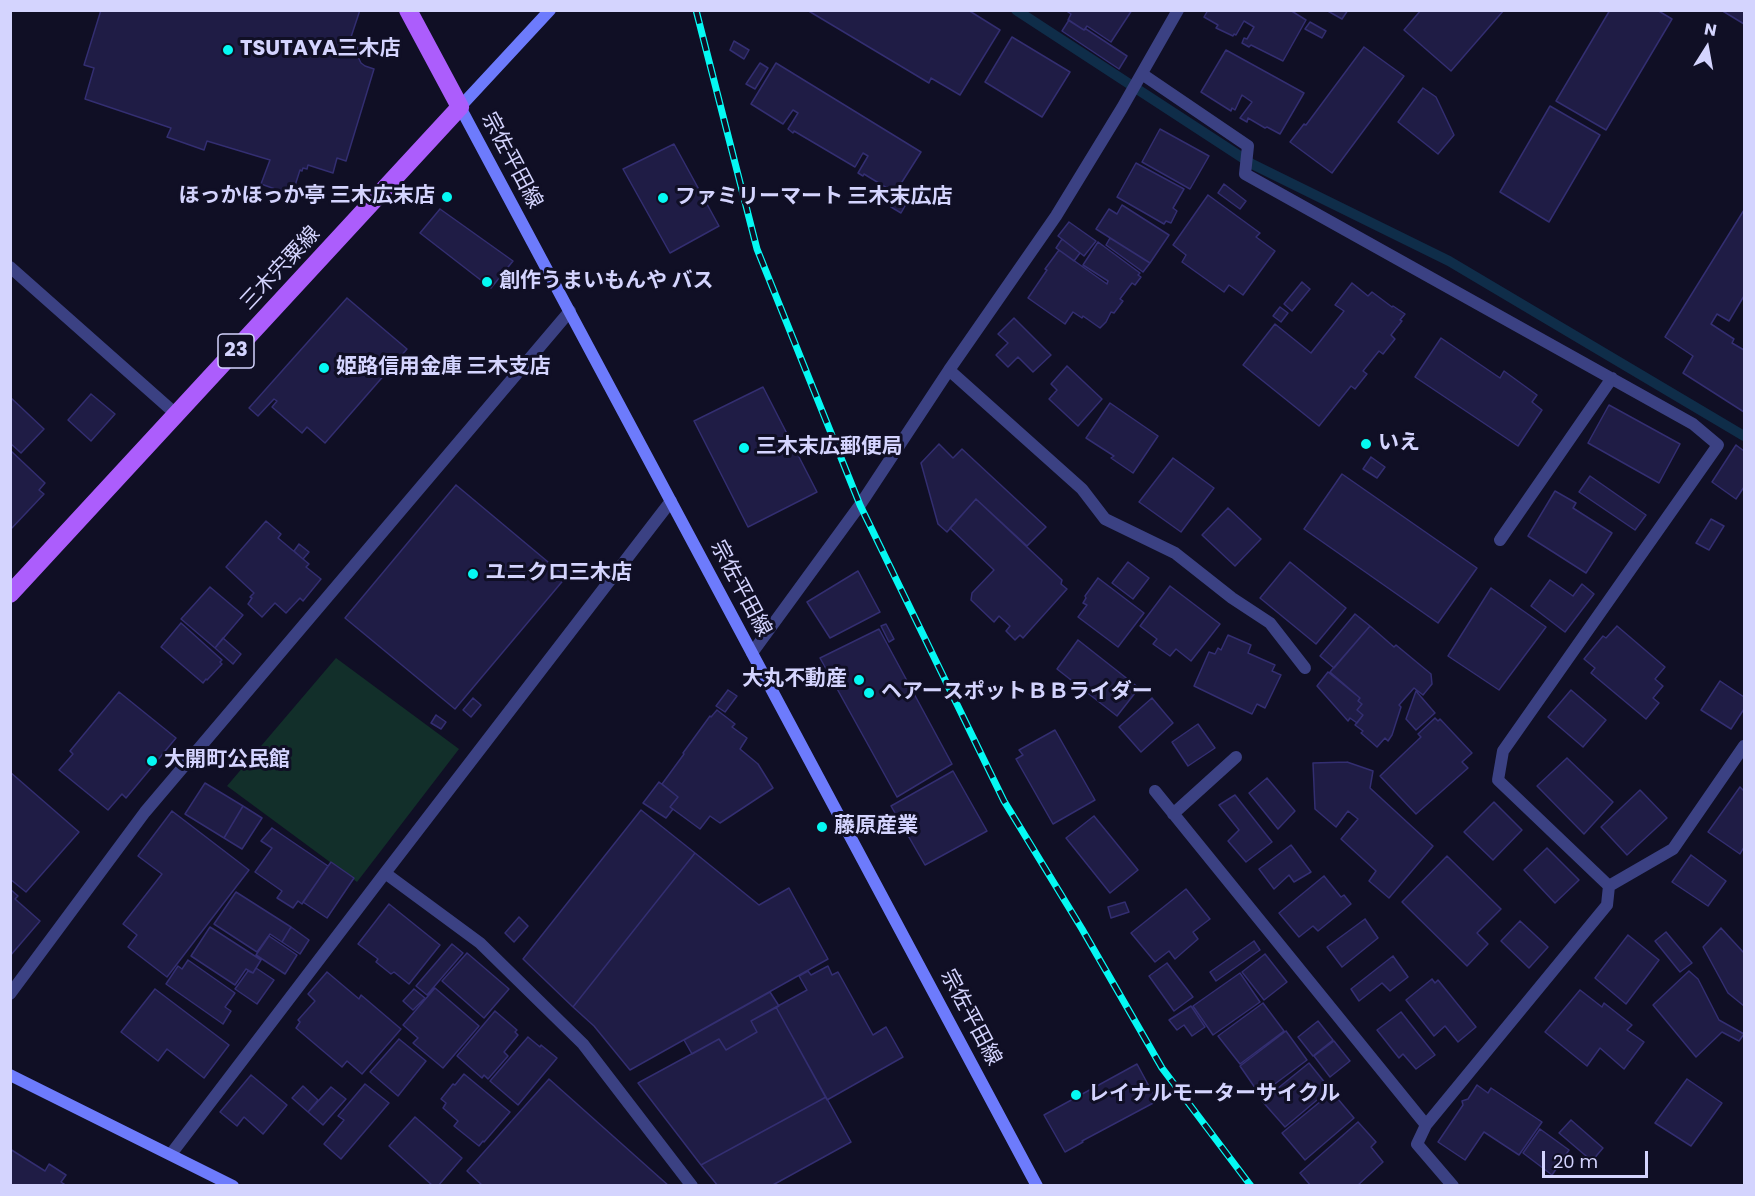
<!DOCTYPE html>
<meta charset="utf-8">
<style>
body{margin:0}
#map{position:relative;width:1755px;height:1196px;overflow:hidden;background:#100f25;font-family:Poppins,sans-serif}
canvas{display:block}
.frame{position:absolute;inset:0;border:12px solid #d4d4fe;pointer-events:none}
.north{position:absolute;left:1677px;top:18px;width:60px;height:60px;-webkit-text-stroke:4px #100f25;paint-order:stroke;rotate:11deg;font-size:16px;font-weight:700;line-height:24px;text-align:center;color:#d4d4fe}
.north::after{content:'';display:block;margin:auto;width:21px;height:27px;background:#d4d4fe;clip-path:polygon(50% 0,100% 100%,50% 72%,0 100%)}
.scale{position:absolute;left:1542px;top:1151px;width:106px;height:27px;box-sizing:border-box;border:3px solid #d4d4fe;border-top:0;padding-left:8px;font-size:18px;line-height:21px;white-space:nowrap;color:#d4d4fe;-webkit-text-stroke:4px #100f25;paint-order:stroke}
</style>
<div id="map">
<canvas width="1755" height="1196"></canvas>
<div class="frame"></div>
<div class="north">N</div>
<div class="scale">20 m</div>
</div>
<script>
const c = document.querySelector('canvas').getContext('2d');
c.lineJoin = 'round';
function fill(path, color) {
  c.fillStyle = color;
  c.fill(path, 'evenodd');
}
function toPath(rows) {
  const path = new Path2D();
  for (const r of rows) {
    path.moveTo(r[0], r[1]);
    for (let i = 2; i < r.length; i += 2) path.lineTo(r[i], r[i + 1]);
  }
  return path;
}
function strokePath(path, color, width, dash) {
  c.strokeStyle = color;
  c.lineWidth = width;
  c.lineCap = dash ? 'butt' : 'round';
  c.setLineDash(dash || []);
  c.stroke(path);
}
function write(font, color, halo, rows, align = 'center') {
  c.font = font + ' Poppins,"Noto Sans JP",sans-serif';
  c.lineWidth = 6;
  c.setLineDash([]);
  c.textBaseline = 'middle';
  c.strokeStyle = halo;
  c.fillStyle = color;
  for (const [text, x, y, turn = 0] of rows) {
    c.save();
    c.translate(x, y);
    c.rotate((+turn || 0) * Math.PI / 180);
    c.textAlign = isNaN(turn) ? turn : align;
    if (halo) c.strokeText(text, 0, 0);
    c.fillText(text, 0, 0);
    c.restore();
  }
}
fill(toPath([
 [336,658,459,749,357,882,227,786]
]), '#122f2a');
strokePath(toPath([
 [1016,10,1252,164,1449,261,1744,436]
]), '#0f2d49', 10);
const building = toPath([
 [101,10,360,10,349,43,358,46,356,53,361,63,365,66,374,69,346,161,337,158,333,173,308,165,307,169,303,168,302,171,300,170,292,195,261,184,270,160,207,141,204,150,167,137,171,128,85,99,94,68,84,65,101,10],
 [807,10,968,10,1000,30,960,95,931,78,929,83,807,10],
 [1065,10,1132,10,1111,42,1087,26,1084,30,1068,20,1071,14,1065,10],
 [1208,10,1290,10,1306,20,1283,61,1251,45,1249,47,1242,43,1244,38,1247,39,1254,27,1244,21,1236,35,1234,34,1233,36,1216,28,1218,25,1204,17,1208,10],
 [1326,10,1348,10,1342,19,1326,10],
 [1421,10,1504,10,1451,71,1404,30,1421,10],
 [1610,10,1657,10,1672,19,1606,130,1556,101,1610,10],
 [1721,10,1744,10,1744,24,1721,10],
 [1069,20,1084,30,1086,29,1127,56,1119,69,1062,31,1069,20],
 [1310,22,1326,31,1322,38,1305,29,1310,22],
 [1012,37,1070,72,1042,117,985,82,1012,37],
 [734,41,749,50,744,59,730,50,734,41],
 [1364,47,1404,76,1332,173,1290,142,1304,124,1306,125,1364,47],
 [1226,50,1304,93,1280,134,1267,127,1265,128,1248,118,1247,122,1240,118,1252,102,1242,95,1235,110,1232,108,1231,111,1201,92,1226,50],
 [760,63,768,68,755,89,746,84,760,63],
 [776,63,921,152,895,193,864,174,863,176,858,173,868,156,863,153,855,167,794,131,793,133,788,129,798,113,793,110,783,124,751,104,776,63],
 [1423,88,1436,97,1454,135,1438,154,1398,122,1423,88],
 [1550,106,1600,135,1549,222,1500,192,1550,106],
 [1160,129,1209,156,1190,189,1142,162,1160,129],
 [674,144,719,226,670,253,623,169,674,144],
 [1136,163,1184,189,1173,208,1177,211,1171,223,1166,221,1164,224,1117,197,1136,163],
 [1224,184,1246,201,1240,209,1218,193,1224,184],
 [901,191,910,197,901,213,891,207,901,191],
 [1208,195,1260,233,1256,237,1275,251,1243,295,1229,285,1224,292,1182,262,1186,255,1173,245,1208,195],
 [1122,205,1169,235,1150,263,1096,229,1109,209,1117,214,1122,205],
 [440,209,513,261,491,288,420,233,440,209],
 [1744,210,1744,296,1729,321,1717,314,1711,324,1734,339,1732,343,1744,350,1744,412,1683,373,1693,356,1665,337,1744,210],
 [1069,222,1096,241,1084,256,1058,236,1069,222],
 [1110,238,1150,263,1143,272,1106,245,1110,238],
 [1062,239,1080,253,1074,261,1056,248,1062,239],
 [1098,242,1140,273,1138,275,1141,277,1135,285,1132,283,1120,299,1123,301,1114,313,1111,312,1106,322,1100,328,1083,316,1082,318,1073,312,1065,324,1028,298,1047,270,1045,269,1059,250,1107,284,1108,281,1083,265,1098,242],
 [1302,282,1310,289,1292,311,1284,304,1302,282],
 [1352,283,1368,296,1372,292,1392,307,1393,306,1405,314,1400,320,1402,321,1391,335,1395,339,1383,354,1379,351,1363,371,1367,374,1355,389,1351,386,1319,426,1243,365,1275,324,1311,353,1344,311,1335,305,1352,283],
 [347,298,407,349,325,443,307,427,302,433,272,407,277,401,274,399,258,416,249,408,347,298],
 [1280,307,1288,313,1281,322,1273,316,1280,307],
 [1014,318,1051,355,1033,372,1018,357,1008,367,996,355,1008,343,998,334,1014,318],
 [1441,338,1500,378,1504,371,1537,395,1532,402,1542,410,1518,446,1415,377,1441,338],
 [1067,366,1102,399,1078,426,1049,399,1057,390,1051,384,1067,366],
 [763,387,817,492,748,527,694,421,763,387],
 [91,394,115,414,91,441,68,420,91,394],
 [10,397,44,429,21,453,10,443,10,397],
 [1110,403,1158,436,1133,473,1111,458,1114,456,1086,438,1110,403],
 [1609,405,1680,444,1659,483,1588,443,1609,405],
 [939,444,953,458,962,449,1046,527,1027,546,976,499,947,532,938,524,921,463,939,444],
 [1736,445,1744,451,1744,487,1736,499,1712,482,1736,445],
 [10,450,45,483,39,490,44,494,10,530,10,450],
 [1371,457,1385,467,1377,478,1363,469,1371,457],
 [1173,458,1214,488,1181,532,1139,502,1173,458],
 [1342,474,1477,568,1438,623,1304,529,1342,474],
 [1590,476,1646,515,1635,530,1579,492,1590,476],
 [456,485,566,577,455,709,345,618,456,485],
 [1555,491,1576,503,1573,508,1612,533,1586,573,1528,536,1555,491],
 [976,499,1062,580,1061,584,1067,589,1023,638,1020,635,1015,640,1006,631,1010,626,999,616,994,622,971,600,972,593,994,570,950,528,976,499],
 [1228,508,1261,539,1235,566,1202,535,1228,508],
 [1711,519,1724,526,1709,550,1696,543,1711,519],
 [266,521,281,534,278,538,309,564,306,567,321,579,303,601,300,598,286,613,275,603,262,617,248,604,252,598,250,597,254,593,226,567,266,521],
 [299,544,309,552,303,559,294,551,299,544],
 [1128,562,1149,578,1133,599,1112,583,1128,562],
 [1290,562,1346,608,1316,644,1260,598,1290,562],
 [858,571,880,612,830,638,807,602,858,571],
 [1098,578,1144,613,1118,647,1078,617,1087,605,1083,603,1086,598,1085,596,1098,578],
 [1550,580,1573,596,1582,584,1594,594,1565,632,1531,606,1550,580],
 [1170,586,1220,624,1191,661,1176,649,1170,656,1153,644,1157,639,1140,626,1170,586],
 [210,587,243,615,215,648,181,619,210,587],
 [1491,588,1546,627,1499,690,1448,656,1491,588],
 [1355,614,1370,626,1334,668,1320,656,1355,614],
 [181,623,222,660,220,662,222,664,207,680,206,679,203,683,161,647,181,623],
 [886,624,894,639,889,642,881,626,886,624],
 [1370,626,1394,647,1396,645,1431,674,1432,684,1423,695,1414,688,1399,705,1401,707,1392,735,1388,741,1385,738,1377,747,1361,733,1363,731,1355,725,1363,715,1357,710,1362,704,1358,701,1360,698,1330,672,1370,626],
 [1617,626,1665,667,1655,679,1663,686,1653,698,1659,703,1646,719,1591,673,1595,668,1584,659,1603,636,1606,638,1617,626],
 [879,629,952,764,897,797,820,658,879,629],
 [1228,635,1251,645,1248,653,1275,665,1272,671,1281,675,1265,708,1257,704,1252,714,1194,686,1209,652,1215,654,1218,648,1221,650,1228,635],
 [223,638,241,654,233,664,215,648,223,638],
 [1078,640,1139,688,1117,716,1057,669,1078,640],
 [1328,672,1360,698,1358,701,1362,704,1357,710,1363,715,1357,723,1350,718,1348,721,1317,686,1328,672],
 [1720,681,1744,697,1744,709,1731,729,1701,710,1720,681],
 [728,690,737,696,725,712,716,706,728,690],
 [1571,690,1606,720,1583,747,1548,717,1571,690],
 [1416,691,1435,713,1416,730,1406,719,1416,691],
 [119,692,176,738,126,798,122,794,108,810,59,770,73,754,70,751,119,692],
 [473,698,481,705,471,717,463,710,473,698],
 [1152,698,1173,723,1141,752,1119,727,1152,698],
 [717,710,735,724,732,727,747,738,740,749,758,764,773,788,720,823,710,816,700,829,670,807,678,797,662,784,684,754,683,753,710,716,711,717,717,710],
 [436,715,446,722,441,729,431,723,436,715],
 [1435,718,1438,721,1440,719,1472,753,1462,762,1468,768,1416,814,1380,776,1421,737,1418,734,1435,718],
 [1198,724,1215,748,1188,766,1172,742,1198,724],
 [1055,730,1095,800,1053,824,1016,759,1023,755,1019,750,1055,730],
 [1567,758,1613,802,1584,834,1537,786,1567,758],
 [1347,762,1373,771,1370,788,1433,846,1389,898,1369,881,1376,871,1341,839,1358,819,1348,811,1336,827,1315,809,1313,763,1347,762],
 [953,771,987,831,925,865,891,806,953,771],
 [10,772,79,832,26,892,10,879,10,772],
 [1267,778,1295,811,1278,829,1249,793,1267,778],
 [659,782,678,797,670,807,673,809,666,818,643,803,659,782],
 [205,783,243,806,224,838,185,814,205,783],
 [1740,787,1744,791,1744,847,1740,854,1708,832,1740,787],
 [1640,790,1667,818,1627,855,1601,827,1640,790],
 [1235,795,1272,842,1246,862,1228,841,1239,830,1219,805,1235,795],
 [1494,802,1522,830,1493,860,1464,832,1494,802],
 [243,806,262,818,242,849,224,838,243,806],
 [641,810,695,853,573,1007,523,959,641,810],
 [172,811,249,870,167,977,128,947,137,935,123,924,162,874,138,856,172,811],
 [1094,816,1138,870,1110,893,1066,838,1094,816],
 [272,828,328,866,302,904,298,901,293,908,277,898,282,891,255,872,272,848,261,841,272,828],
 [1291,845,1311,872,1294,882,1289,875,1274,889,1259,869,1291,845],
 [1547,848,1579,880,1555,903,1524,870,1547,848],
 [695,853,759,905,789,888,828,959,630,1070,594,1026,573,1007,695,853],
 [1691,855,1726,881,1708,906,1672,882,1691,855],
 [1447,856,1501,909,1477,933,1488,944,1467,966,1402,902,1447,856],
 [331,862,354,878,327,918,303,902,331,862],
 [1324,876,1341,897,1344,895,1351,904,1318,931,1313,926,1299,937,1279,913,1324,876],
 [10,889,18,896,15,899,40,921,10,956,10,889],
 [1186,889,1210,919,1193,932,1198,939,1175,959,1169,951,1155,962,1131,933,1186,889],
 [236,892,291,927,282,942,270,934,257,952,214,924,236,892],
 [1125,902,1129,912,1111,918,1108,907,1125,902],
 [389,904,440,945,409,984,394,972,391,974,376,962,378,959,358,944,389,904],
 [519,917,528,926,514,942,505,933,519,917],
 [1365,919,1378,938,1342,967,1327,947,1365,919],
 [1520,921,1548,947,1529,968,1501,941,1520,921],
 [210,927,261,960,253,973,246,969,235,985,191,956,210,927],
 [291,927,309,940,300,954,282,942,291,927],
 [1721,928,1744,953,1744,1006,1728,993,1703,947,1721,928],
 [1666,932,1692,963,1680,972,1655,941,1666,932],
 [1628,935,1659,960,1626,1004,1595,978,1628,935],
 [269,936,297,955,285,974,256,955,269,936],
 [1254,941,1260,950,1216,981,1210,972,1254,941],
 [452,944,463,953,427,995,416,986,452,944],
 [467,953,509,989,484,1018,442,981,467,953],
 [1265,954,1287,982,1264,1000,1242,972,1265,954],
 [1393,956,1408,977,1390,991,1382,983,1359,1001,1351,989,1393,956],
 [188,960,235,993,225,1007,231,1011,223,1024,166,984,178,966,182,969,188,960],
 [1167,963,1193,997,1174,1011,1149,976,1167,963],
 [828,966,832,975,838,972,873,1035,886,1027,903,1057,827,1100,776,1007,807,990,799,976,808,971,811,975,828,966],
 [256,968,274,980,257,1004,235,989,248,971,253,973,256,968],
 [1689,971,1698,979,1719,1020,1744,1034,1739,1041,1722,1032,1696,1057,1653,1005,1689,971],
 [327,972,359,999,361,995,401,1029,362,1074,347,1061,342,1067,296,1028,300,1022,298,1020,315,1001,308,994,327,972],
 [1240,973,1260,1002,1213,1035,1193,1006,1240,973],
 [1432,979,1435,983,1438,980,1476,1027,1458,1042,1445,1026,1434,1036,1406,1000,1432,979],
 [435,988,479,1026,443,1068,413,1043,418,1038,403,1025,435,988],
 [155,989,229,1045,204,1078,167,1049,158,1061,121,1032,155,989],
 [414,989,425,998,413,1010,403,1001,414,989],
 [1580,990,1602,1007,1604,1003,1632,1025,1627,1030,1644,1042,1624,1069,1600,1048,1587,1066,1545,1032,1580,990],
 [770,992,779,1006,751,1021,757,1032,726,1050,719,1039,692,1054,684,1040,770,992],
 [1263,1003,1284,1031,1240,1064,1218,1036,1263,1003],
 [1191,1006,1205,1027,1192,1036,1184,1025,1177,1030,1169,1020,1191,1006],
 [776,1007,826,1097,701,1165,638,1083,719,1039,726,1050,757,1032,751,1021,776,1007],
 [495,1011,517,1030,515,1032,518,1035,504,1052,508,1056,488,1079,484,1075,482,1078,457,1056,495,1011],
 [1401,1012,1435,1055,1416,1069,1403,1054,1399,1058,1377,1030,1401,1012],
 [1318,1021,1333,1040,1313,1056,1298,1037,1318,1021],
 [1286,1031,1307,1060,1260,1095,1240,1066,1286,1031],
 [528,1037,540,1047,541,1045,557,1058,518,1105,490,1081,528,1037],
 [399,1039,426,1061,398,1096,370,1072,399,1039],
 [1334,1041,1350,1061,1330,1077,1314,1056,1334,1041],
 [1309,1063,1330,1089,1285,1127,1262,1101,1309,1063],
 [1137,1064,1157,1101,1082,1141,1083,1142,1065,1152,1044,1115,1137,1064],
 [464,1074,510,1112,484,1142,483,1141,479,1146,454,1126,458,1121,443,1108,446,1103,441,1099,453,1084,455,1085,464,1074],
 [251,1075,287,1105,263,1134,244,1117,237,1126,220,1112,251,1075],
 [549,1079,669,1186,483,1186,467,1171,549,1079],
 [1687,1079,1722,1103,1691,1146,1655,1123,1687,1079],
 [365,1084,389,1103,341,1159,324,1144,344,1120,338,1116,365,1084],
 [1477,1085,1488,1093,1491,1088,1542,1122,1519,1155,1484,1132,1465,1160,1438,1142,1463,1105,1462,1101,1468,1099,1477,1085],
 [303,1086,318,1100,308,1112,292,1098,303,1086],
 [331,1087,346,1099,323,1125,308,1112,331,1087],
 [1332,1092,1354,1118,1305,1160,1282,1133,1332,1092],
 [826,1097,851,1142,771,1186,718,1186,701,1165,826,1097],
 [415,1117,462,1158,438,1186,433,1186,389,1146,415,1117],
 [1571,1120,1603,1148,1592,1161,1559,1133,1571,1120],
 [1358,1122,1376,1142,1371,1147,1383,1162,1357,1186,1311,1186,1300,1173,1358,1122],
 [1540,1129,1569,1150,1552,1175,1523,1153,1540,1129],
 [10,1149,45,1171,49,1164,66,1175,61,1182,67,1186,10,1186,10,1149]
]);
fill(building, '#1f1c45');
strokePath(building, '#332e71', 1.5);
strokePath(toPath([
 [1142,74,1248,146,1245,174,1693,424,1718,445,1503,751,1498,780,1609,886,1607,905,1426,1125],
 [10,267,177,415],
 [949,370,1082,489,1105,519,1175,553,1232,598,1270,623,1305,668],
 [1500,540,1612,378],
 [752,653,860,505,949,370,1056,216,1122,108,1178,10],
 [1155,791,1426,1125,1417,1144,1453,1186],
 [1173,814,1236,757],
 [385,873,480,943,583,1044,692,1186],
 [1609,886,1673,849,1744,746],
 [10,994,145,812,570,311],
 [171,1154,385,873,671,501]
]), '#3b4183', 12);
strokePath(toPath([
 [550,10,460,107,1037,1186],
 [10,1075,233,1186]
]), '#6d7bfc', 12);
strokePath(toPath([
 [10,594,460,107,408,10]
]), '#ac5dfc', 18);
const rail = toPath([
 [696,10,757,249,860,505,1004,801,1082,929,1162,1068,1251,1186]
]);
strokePath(rail, '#05f9f3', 7);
strokePath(rail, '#100f25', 4.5, [14]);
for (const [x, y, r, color] of [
 [228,50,6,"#05f9f3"],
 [447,197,6,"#05f9f3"],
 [663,198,6,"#05f9f3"],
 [487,282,6,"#05f9f3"],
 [324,368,6,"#05f9f3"],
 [1366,444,6,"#05f9f3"],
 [744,448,6,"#05f9f3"],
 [473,574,6,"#05f9f3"],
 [859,680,6,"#05f9f3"],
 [869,693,6,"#05f9f3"],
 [152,761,6,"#05f9f3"],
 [822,827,6,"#05f9f3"],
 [1076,1095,6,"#05f9f3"]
]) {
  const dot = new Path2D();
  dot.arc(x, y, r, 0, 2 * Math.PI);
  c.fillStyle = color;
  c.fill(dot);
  strokePath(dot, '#100f25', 2);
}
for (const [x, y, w] of [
 [236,351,36]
]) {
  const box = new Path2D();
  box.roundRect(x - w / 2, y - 17, w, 34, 4.5);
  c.fillStyle = '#100f25';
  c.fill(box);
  strokePath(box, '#d4d4fe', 1.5);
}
write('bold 20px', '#d4d4fe', null, [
 ["23",236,351]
]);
write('bold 21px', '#d4d4fe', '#100f25', [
 ["TSUTAYA三木店",240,50],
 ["ほっかほっか亭 三木広末店",435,197,"right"],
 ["ファミリーマート 三木末広店",675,198],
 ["創作うまいもんや バス",499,282],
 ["姫路信用金庫 三木支店",336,368],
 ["いえ",1378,444],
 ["三木末広郵便局",756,448],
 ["ユニクロ三木店",485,574],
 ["大丸不動産",847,680,"right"],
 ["ヘアースポットＢＢライダー",881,693],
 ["大開町公民館",164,761],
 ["藤原産業",834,827],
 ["レイナルモーターサイクル",1088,1095]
], 'left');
write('21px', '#d4d4fe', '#100f25', [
 ["宗佐平田線",511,161,62],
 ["三木宍粟線",281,269,-47],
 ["宗佐平田線",740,589,62],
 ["宗佐平田線",970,1018,62]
]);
</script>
